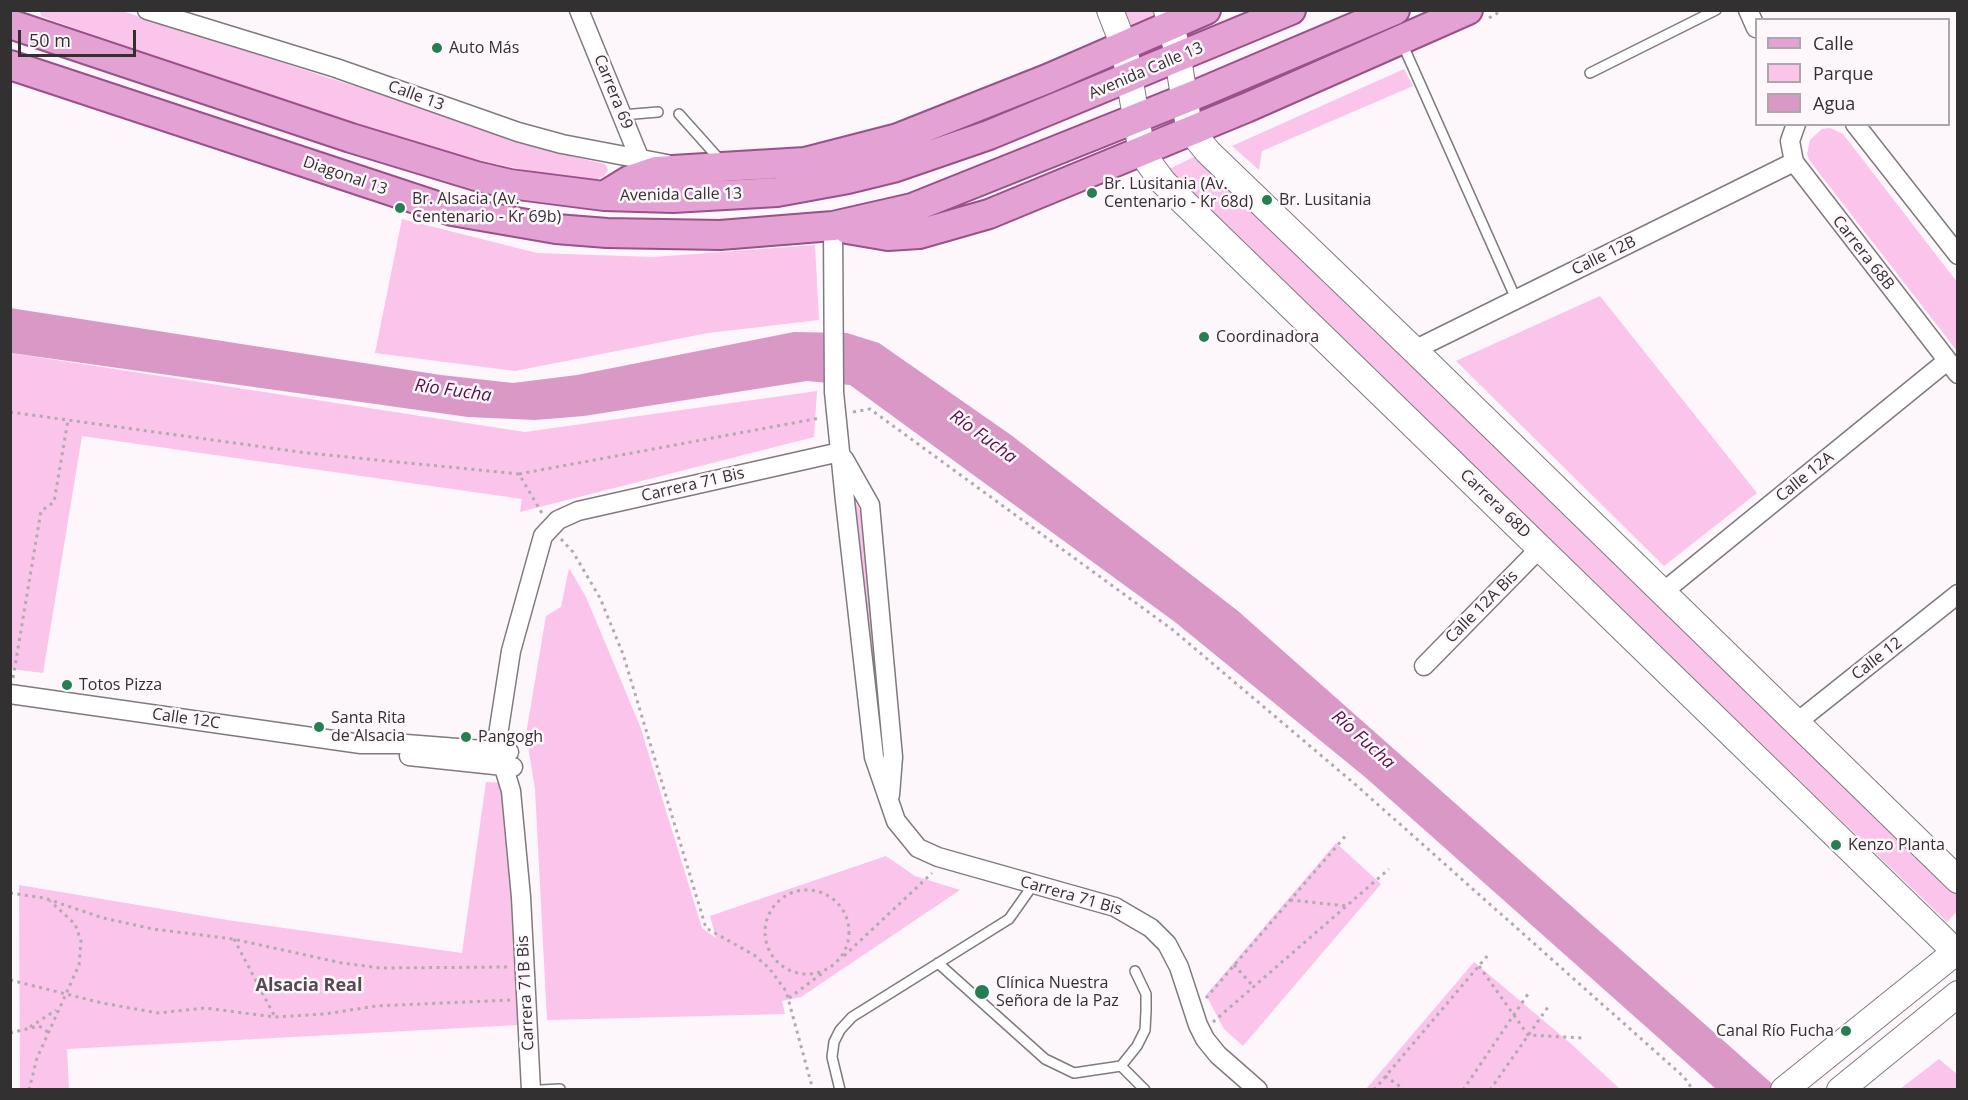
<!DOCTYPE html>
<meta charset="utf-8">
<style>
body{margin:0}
#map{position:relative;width:1968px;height:1100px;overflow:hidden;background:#fdf6fa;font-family:"Open Sans",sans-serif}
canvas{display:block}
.frame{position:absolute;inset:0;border:12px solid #333032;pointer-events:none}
.legend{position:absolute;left:1755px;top:18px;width:195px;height:108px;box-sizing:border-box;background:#fdf6fa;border:2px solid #aca7aa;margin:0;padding:8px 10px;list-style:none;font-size:18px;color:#333032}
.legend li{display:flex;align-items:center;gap:12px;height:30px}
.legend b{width:30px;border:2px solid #aca7aa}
.scale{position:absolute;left:18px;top:30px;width:118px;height:27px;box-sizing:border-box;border:3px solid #333032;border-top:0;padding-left:8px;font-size:18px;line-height:21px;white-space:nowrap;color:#333032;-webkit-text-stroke:4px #fdf6fa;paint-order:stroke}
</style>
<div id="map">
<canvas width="1968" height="1100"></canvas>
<div class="frame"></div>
<ul class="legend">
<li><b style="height:8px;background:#e4a1d3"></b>Calle</li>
<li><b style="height:16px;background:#fbc4ea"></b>Parque</li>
<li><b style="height:16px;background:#d998c6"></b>Agua</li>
</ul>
<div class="scale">50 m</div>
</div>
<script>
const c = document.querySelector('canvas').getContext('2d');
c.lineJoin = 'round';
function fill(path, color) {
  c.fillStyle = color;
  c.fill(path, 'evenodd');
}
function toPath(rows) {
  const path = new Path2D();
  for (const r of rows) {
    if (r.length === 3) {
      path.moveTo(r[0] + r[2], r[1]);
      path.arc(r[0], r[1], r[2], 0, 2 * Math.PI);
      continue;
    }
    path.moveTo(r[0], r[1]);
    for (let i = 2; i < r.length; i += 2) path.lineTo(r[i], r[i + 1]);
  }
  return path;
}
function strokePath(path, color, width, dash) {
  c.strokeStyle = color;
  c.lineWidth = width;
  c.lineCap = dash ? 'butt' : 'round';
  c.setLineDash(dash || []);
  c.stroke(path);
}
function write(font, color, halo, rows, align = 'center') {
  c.font = font + ' "Open Sans",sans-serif';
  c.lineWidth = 5;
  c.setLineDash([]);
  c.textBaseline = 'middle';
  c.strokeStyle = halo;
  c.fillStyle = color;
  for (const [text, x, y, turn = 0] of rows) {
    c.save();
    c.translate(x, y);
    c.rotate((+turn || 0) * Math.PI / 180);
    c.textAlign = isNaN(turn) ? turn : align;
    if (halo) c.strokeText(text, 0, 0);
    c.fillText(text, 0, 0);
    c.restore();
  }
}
fill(toPath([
 [40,11,122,11,574,157,605,164,608,170,604,176,597,179,574,181,429,149,68,26,41,16],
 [1122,11,1155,11,1160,24,1132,34],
 [1404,69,1413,86,1262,151,1259,170,1232,146],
 [1830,128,1843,134,1957,282,1957,351,1809,160,1807,154,1810,140,1822,129],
 [1196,156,1957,892,1957,911,1947,922,1165,171],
 [402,219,537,253,654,257,815,245,819,320,708,333,515,371,375,353],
 [1600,296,1757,493,1664,566,1456,361],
 [10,353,525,432,817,391,814,437,520,512,522,499,82,436,43,673,11,669],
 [853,499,861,511,886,739,880,740],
 [569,568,586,597,640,726,702,928,716,938,710,916,886,856,915,876,960,890,801,997,782,1001,785,1014,547,1020,535,789,526,734,546,616,561,607],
 [486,782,504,783,519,1025,67,1049,69,1089,20,1089,19,885,227,920,462,953],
 [1336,843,1381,884,1243,1046,1224,1029,1206,995],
 [1474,962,1569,1042,1620,1089,1366,1089],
 [1939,1059,1957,1074,1957,1089,1900,1089]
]), '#fbc4ea');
fill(toPath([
 [10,308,441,375,513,383,577,375,794,332,847,333,879,343,1011,435,1238,611,1778,1089,1716,1089,1365,777,1175,622,850,385,807,381,584,416,535,420,468,417,11,353]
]), '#d998c6');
const lane = toPath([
 [1402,43,1516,299],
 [1590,73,1716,10],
 [679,114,721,161],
 [622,115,658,112],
 [938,963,1045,1059,1074,1073,1121,1066,1137,1046,1145,1030,1146,1011,1146,994,1135,971],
 [1121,1066,1145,1090],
 [541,1090,560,1089],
 [840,1090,832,1057,834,1042,840,1030,852,1017,1009,919,1033,885]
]);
const street = toPath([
 [147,10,336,68,518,132,562,144,667,164],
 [579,10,643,167],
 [1748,10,1756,28],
 [1796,124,1790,141,1794,162,1958,374],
 [1855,124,1958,255],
 [833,226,834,392,845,501,874,757,896,821,918,848,938,857,1115,907,1151,928,1167,944,1179,967,1198,1025,1205,1039,1218,1055,1258,1090],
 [1414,350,1794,162],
 [844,459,870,505,893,757,890,795],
 [1663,592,1947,361],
 [1424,666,1540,548],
 [10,694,361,744,406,744,509,752],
 [1796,723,1958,594],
 [409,756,513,767],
 [531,1090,521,897,511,791,499,751,498,735,511,651,543,536,558,520,578,511,840,452]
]);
const secondary = toPath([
 [1110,10,1124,46,1140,141,1149,163,1163,182,1958,954],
 [1167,10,1176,46,1188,121,1195,136,1208,152,1414,350,1958,880],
 [1784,1090,1958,950],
 [1840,1090,1958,994]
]);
const primary = toPath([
 [10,24,351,138,476,176,510,184,604,196,673,198,777,192,848,179,893,168,989,135,1291,10],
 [10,65,452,211,556,229,607,233,720,235,833,226,912,208,1202,92,1395,10],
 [604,196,630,180,656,171,805,162,898,138,1047,79,1206,10],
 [847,229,888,236,919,234,989,214,1246,108,1468,10]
]);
strokePath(lane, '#807a7e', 12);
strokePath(street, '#807a7e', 21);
strokePath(secondary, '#807a7e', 28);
strokePath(primary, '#9a5088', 32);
strokePath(toPath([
 [1489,18,1503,10],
 [10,412,307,453,519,474,543,515],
 [853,412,870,409,1173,630,1356,785,1684,1077,1693,1090],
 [519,474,820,418],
 [561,539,573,552,600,598,623,654,706,928,754,955,769,968,786,991,813,1090],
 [13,678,41,511,54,502,68,420],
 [807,932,42],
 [10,893,44,898,103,918,153,929,233,939,342,963,380,968,508,967],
 [1290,900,1347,906],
 [234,939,275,1017],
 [844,956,932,873],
 [1234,965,1253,986],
 [1479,966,1528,1035,1583,1038],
 [10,980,102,1003,158,1013,205,1008,275,1017,325,1014,376,1006,510,1000],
 [789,998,824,972],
 [1206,998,1348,833],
 [1213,1022,1389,869],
 [30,1027,56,1010],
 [10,1033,39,1026,48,1032],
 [1385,1076,1405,1090],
 [29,1090,37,1058,79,965,81,941,75,924,50,901],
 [1374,1090,1488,955],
 [1463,1090,1530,991],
 [1490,1090,1548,1007]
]), '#b1abaf', 3, [3, 4.5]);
strokePath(lane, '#fff', 9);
strokePath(street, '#fff', 18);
strokePath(secondary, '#fff', 26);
strokePath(primary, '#e4a1d3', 28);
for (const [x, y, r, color] of [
 [437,48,6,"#267f54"],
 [1092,193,6,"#267f54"],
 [1267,200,6,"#267f54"],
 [400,208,6,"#267f54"],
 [1204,337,6,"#267f54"],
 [67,685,6,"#267f54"],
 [319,727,6,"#267f54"],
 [466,737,6,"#267f54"],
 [1836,845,6,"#267f54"],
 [982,992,8,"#267f54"],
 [1846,1031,6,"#267f54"]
]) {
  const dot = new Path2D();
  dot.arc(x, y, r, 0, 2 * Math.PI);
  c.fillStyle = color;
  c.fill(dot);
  strokePath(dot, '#fdf6fa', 2);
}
write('16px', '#333032', '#fdf6fa', [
 ["Auto Más",449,48],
 ["Br. Lusitania (Av.",1104,184],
 ["Centenario - Kr 68d)",1104,202],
 ["Br. Alsacia (Av.",412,199],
 ["Centenario - Kr 69b)",412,217],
 ["Br. Lusitania",1279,200],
 ["Coordinadora",1216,337],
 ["Totos Pizza",79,685],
 ["Santa Rita",331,718],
 ["de Alsacia",331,736],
 ["Pangogh",478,737],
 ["Kenzo Planta",1848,845],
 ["Clínica Nuestra",996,983],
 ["Señora de la Paz",996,1001],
 ["Canal Río Fucha",1834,1031,"right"]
], 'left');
write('16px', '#333032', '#fdf6fa', [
 ["Avenida Calle 13",1146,71,-23],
 ["Carrera 69",613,92,68],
 ["Calle 13",416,96,20],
 ["Diagonal 13",345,176,19],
 ["Avenida Calle 13",681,195,-1],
 ["Carrera 68B",1863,253,52],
 ["Calle 12B",1604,256,-26],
 ["Calle 12A",1805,477,-39],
 ["Carrera 71 Bis",693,485,-13],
 ["Carrera 68D",1495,504,44],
 ["Calle 12A Bis",1482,607,-45],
 ["Calle 12",1877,659,-38],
 ["Calle 12C",186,719,8],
 ["Carrera 71 Bis",1071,896,16],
 ["Carrera 71B Bis",526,993,-93]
]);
write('italic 18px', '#5a0d4a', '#fdf6fa', [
 ["Río Fucha",453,391,8],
 ["Río Fucha",983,437,36],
 ["Río Fucha",1363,740,42]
]);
write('bold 18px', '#524c50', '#fdf6fa', [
 ["Alsacia Real",309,986]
]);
</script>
